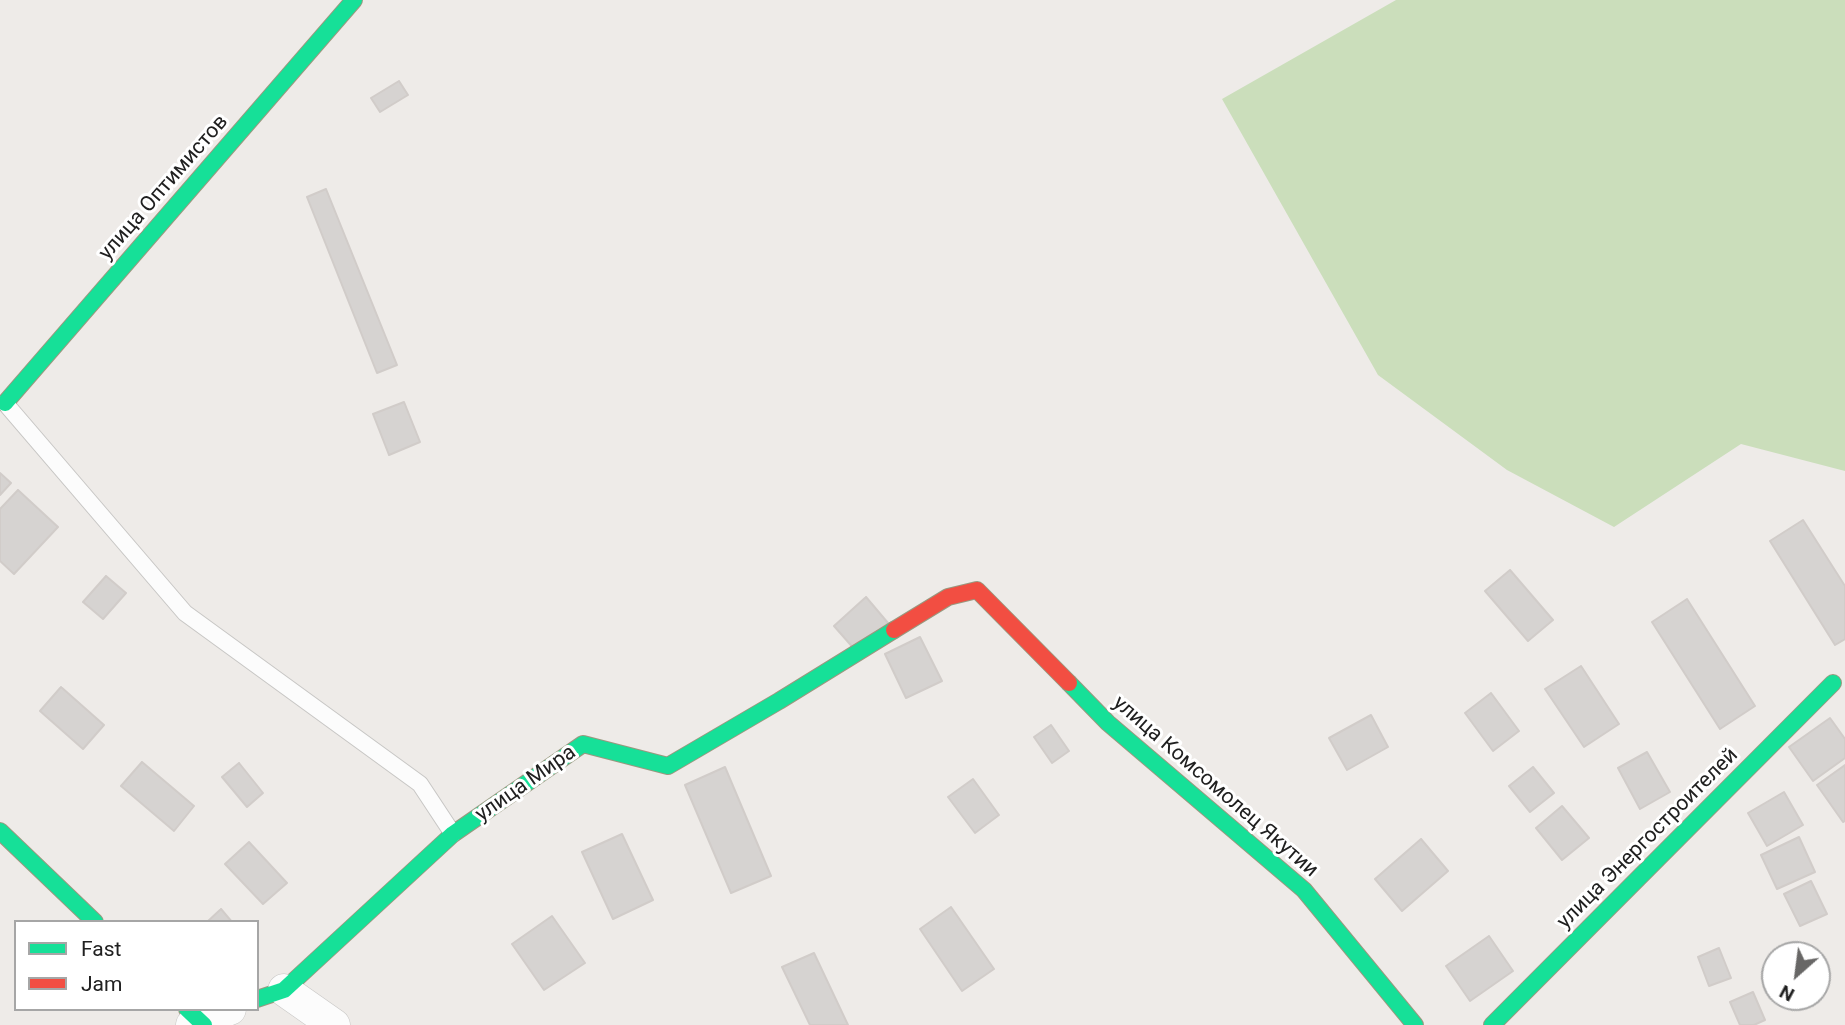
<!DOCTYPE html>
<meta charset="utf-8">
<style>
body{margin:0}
#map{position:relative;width:1845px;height:1025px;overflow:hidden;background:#eeebe8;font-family:Roboto,sans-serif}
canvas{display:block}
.legend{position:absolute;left:14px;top:920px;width:245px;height:91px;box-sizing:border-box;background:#fff;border:2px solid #a6a6a6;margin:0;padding:9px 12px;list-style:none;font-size:21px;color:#202020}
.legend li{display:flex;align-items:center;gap:14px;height:35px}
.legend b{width:35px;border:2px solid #a6a6a6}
.north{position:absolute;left:1761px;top:941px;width:70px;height:70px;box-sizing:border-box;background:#fff;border:2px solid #a6a6a6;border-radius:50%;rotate:208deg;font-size:19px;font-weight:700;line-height:28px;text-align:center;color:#202020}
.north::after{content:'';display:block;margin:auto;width:24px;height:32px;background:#686766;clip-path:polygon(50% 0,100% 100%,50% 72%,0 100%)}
</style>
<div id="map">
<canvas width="1845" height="1025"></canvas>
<ul class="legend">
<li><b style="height:9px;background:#16e098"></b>Fast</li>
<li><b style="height:9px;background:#f24e42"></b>Jam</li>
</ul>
<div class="north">N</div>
</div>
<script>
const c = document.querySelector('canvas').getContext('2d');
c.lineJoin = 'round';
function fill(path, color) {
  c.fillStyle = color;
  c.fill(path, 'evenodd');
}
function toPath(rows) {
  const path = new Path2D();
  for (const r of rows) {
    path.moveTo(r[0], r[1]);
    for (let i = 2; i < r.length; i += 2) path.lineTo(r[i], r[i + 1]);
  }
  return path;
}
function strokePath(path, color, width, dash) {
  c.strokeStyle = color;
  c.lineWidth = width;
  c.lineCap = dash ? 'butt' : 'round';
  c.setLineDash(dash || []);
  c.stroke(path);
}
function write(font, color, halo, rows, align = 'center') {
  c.font = font + ' Roboto,sans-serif';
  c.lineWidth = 6;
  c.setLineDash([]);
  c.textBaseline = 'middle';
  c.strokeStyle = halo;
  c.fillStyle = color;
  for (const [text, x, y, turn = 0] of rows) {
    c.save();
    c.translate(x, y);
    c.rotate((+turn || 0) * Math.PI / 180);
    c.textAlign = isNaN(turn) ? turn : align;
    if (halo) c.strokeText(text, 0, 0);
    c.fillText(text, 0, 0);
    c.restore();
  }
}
fill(toPath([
 [1396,0,1845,0,1845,471,1741,444,1614,527,1507,470,1378,375,1222,99]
]), '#cbdebb');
const building = toPath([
 [399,81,408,95,380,112,371,98,399,81],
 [326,189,397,365,377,373,307,197,326,189],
 [404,402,420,442,389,455,373,414,404,402],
 [0,473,11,483,0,495,0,473],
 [18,490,58,527,14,574,0,561,0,509,18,490],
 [1803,520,1845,586,1845,639,1835,645,1770,541,1803,520],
 [1510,570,1553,620,1528,641,1485,591,1510,570],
 [106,576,126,593,103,619,83,602,106,576],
 [866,597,888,623,856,651,834,626,866,597],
 [1687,599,1755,706,1720,729,1652,622,1687,599],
 [920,637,942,681,906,698,885,654,920,637],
 [1581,666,1619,724,1584,747,1545,689,1581,666],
 [61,687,104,725,83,749,40,711,61,687],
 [1491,693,1519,731,1493,751,1465,713,1491,693],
 [1371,715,1388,747,1347,770,1329,738,1371,715],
 [1830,718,1845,739,1845,758,1813,781,1789,747,1830,718],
 [1051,725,1069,751,1052,763,1034,737,1051,725],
 [1647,752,1670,792,1640,809,1618,768,1647,752],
 [142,762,194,806,174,831,121,786,142,762],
 [239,763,263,793,247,807,222,777,239,763],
 [1845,765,1845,821,1843,822,1817,785,1845,765],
 [725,767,771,876,731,893,685,785,725,767],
 [1533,767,1554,793,1530,812,1509,786,1533,767],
 [973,779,999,815,975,833,948,797,973,779],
 [1784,792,1803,825,1767,846,1748,813,1784,792],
 [1562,806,1589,838,1562,860,1536,828,1562,806],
 [622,834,653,900,613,919,582,852,622,834],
 [1799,837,1815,872,1777,889,1761,855,1799,837],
 [1421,839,1448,871,1402,911,1375,879,1421,839],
 [249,842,287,883,263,904,225,864,249,842],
 [1811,881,1827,914,1800,926,1784,894,1811,881],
 [951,907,994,969,962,991,920,929,951,907],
 [221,909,232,922,207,922,221,909],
 [552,916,585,963,544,990,512,944,552,916],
 [1489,936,1513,971,1470,1001,1446,966,1489,936],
 [1719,948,1731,978,1709,986,1698,957,1719,948],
 [814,953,848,1025,810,1025,782,967,814,953],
 [1753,992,1765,1020,1754,1025,1740,1025,1730,1002,1753,992]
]);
fill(building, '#d6d3d1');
strokePath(building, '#d1ccc9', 2);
const lane = toPath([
 [5,403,185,613,420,784,453,834]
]);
const street = toPath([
 [284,990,334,1025],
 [192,1025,199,1020,230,1009]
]);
const fast = toPath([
 [5,403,354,0],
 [1069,683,1108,723,1304,890,1415,1025],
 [0,831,95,922],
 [257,999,284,990,453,834,583,744,668,766,779,701,894,630],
 [187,1009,204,1025],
 [1492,1025,1833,683]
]);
const jam = toPath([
 [894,630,948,597,977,590,1069,683]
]);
strokePath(lane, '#c7c6c4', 18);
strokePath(street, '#c7c6c4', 33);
strokePath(fast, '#99987f', 18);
strokePath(jam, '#99987f', 18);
strokePath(lane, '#fcfcfc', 16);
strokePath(street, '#fcfcfc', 32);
strokePath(fast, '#16e098', 16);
strokePath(jam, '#f24e42', 16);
write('21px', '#202020', '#fff', [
 ["улица Оптимистов",164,188,-49],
 ["улица Мира",526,784,-35],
 ["улица Комсомолец Якутии",1215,787,41],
 ["улица Энергостроителей",1648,839,-45]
]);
</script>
